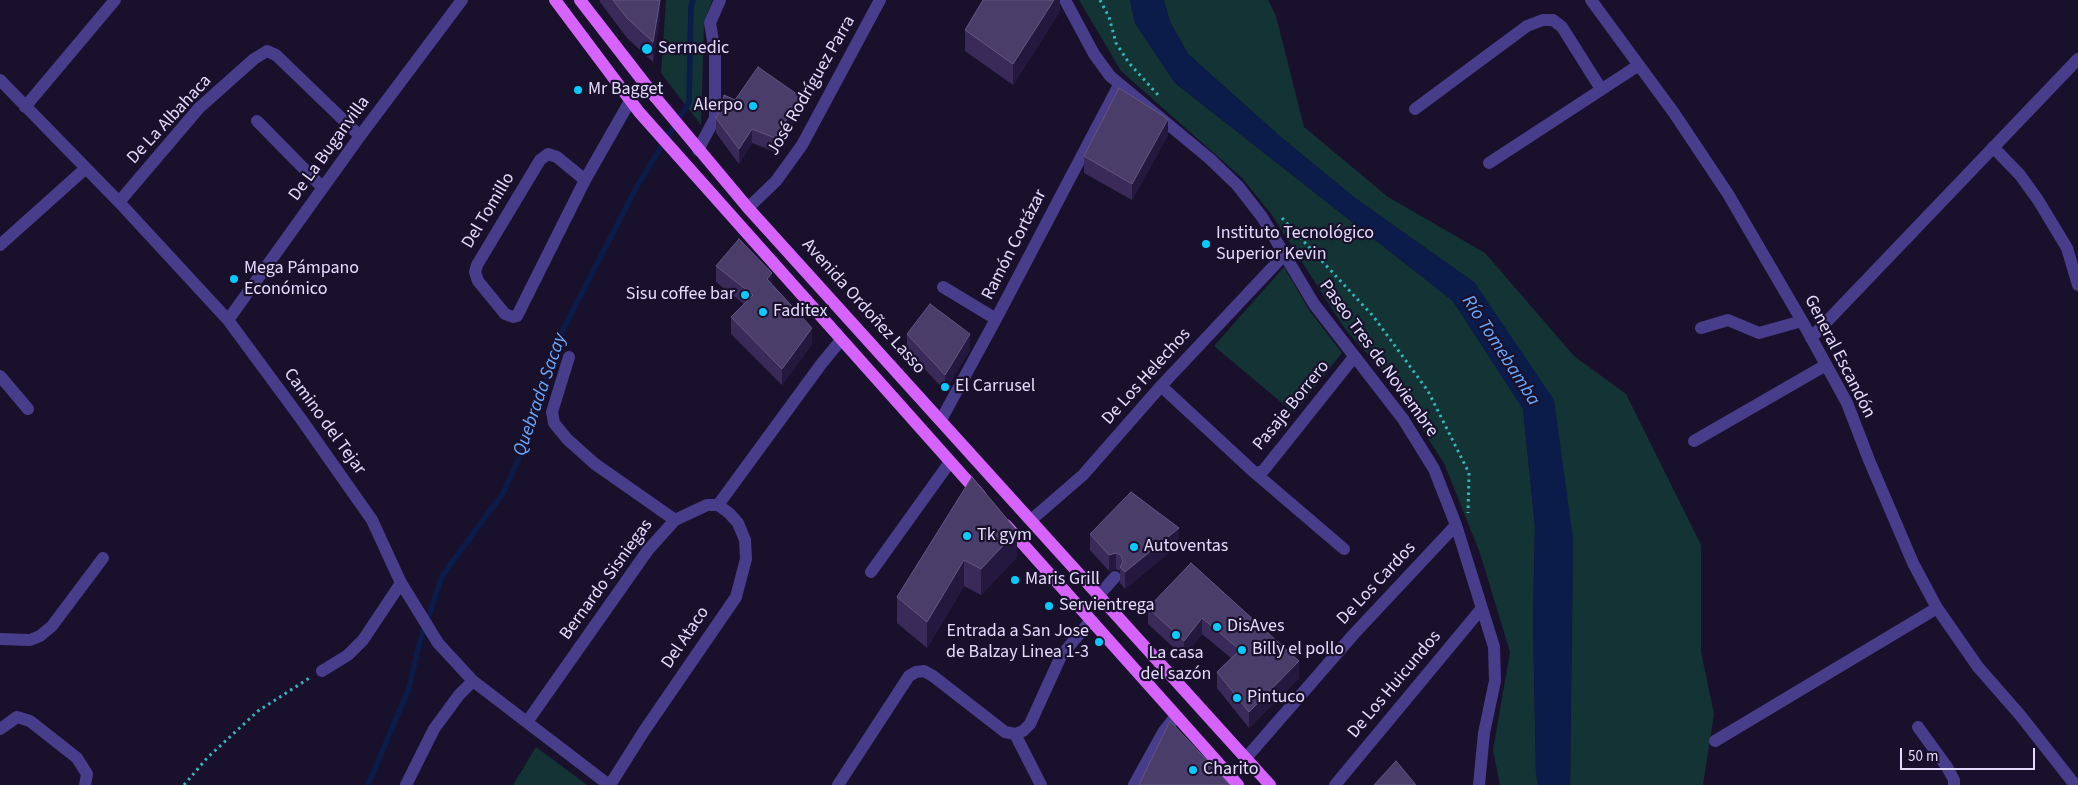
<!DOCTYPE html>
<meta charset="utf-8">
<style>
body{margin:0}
#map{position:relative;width:2078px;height:785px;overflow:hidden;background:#19112b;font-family:"Source Sans 3",sans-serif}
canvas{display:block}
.scale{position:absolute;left:1900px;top:748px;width:135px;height:22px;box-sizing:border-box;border:2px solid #e4dcff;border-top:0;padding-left:6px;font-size:15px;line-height:18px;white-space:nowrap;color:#e4dcff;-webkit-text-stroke:4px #19112b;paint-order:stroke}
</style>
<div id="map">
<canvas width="2078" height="785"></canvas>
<div class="scale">50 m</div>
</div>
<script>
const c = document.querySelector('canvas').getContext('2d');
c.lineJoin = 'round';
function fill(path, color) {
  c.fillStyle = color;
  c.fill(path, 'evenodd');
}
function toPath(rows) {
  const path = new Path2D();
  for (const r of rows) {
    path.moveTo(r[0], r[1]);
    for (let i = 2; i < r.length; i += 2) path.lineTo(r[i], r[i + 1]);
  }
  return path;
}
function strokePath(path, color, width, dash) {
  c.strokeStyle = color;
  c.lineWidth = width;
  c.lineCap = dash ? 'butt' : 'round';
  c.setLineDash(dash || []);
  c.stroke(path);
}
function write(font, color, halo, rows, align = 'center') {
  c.font = font + ' "Source Sans 3",sans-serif';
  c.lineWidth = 4.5;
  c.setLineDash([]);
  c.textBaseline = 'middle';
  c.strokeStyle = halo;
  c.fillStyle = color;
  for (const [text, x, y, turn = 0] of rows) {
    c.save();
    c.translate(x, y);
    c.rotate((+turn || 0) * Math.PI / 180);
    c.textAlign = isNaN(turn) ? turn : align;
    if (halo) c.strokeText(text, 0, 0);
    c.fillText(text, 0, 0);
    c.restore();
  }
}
fill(toPath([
 [666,0,712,0,704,23,701,125,661,73],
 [1079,0,1130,0,1135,23,1175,83,1453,301,1523,409,1535,526,1533,622,1536,773,1538,785,1500,785,1493,750,1510,652,1480,553,1444,463,1388,377,1345,329,1272,215,1242,178,1121,71],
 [1164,0,1268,0,1276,16,1304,127,1388,197,1485,253,1574,356,1626,394,1701,545,1701,652,1714,714,1703,785,1570,785,1573,538,1475,283,1355,198,1282,138,1188,54,1170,22],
 [1284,267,1309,310,1342,353,1294,413,1214,346],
 [536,747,587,785,513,785]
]), '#143335');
fill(toPath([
 [1130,0,1164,0,1170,22,1188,54,1282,138,1355,198,1475,283,1554,400,1573,538,1570,785,1538,785,1536,773,1533,622,1535,526,1523,409,1453,301,1175,83,1135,23]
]), '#0b1b4a');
strokePath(toPath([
 [368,785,409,688,419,645,442,576,503,493,517,463,564,328,637,186,689,102,691,7,693,0]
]), '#0b1b4a', 5.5);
strokePath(toPath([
 [1100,0,1109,17,1116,43,1129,63,1159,96],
 [1282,218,1373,316,1428,391,1469,473,1468,513],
 [184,785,207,758,258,711,311,677]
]), '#31b6bd', 3, [2.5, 4]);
strokePath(toPath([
 [1065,0,1094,54,1110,76,1210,159,1238,186,1262,217,1314,304,1403,419,1434,469,1456,525,1494,647,1495,681,1484,733,1479,785],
 [1591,0,1674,113,1728,194,1802,321,1847,403,1869,460,1913,563,1937,608,1978,667,2020,715,2075,785],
 [0,80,119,202,228,320,301,419,372,520,401,583,438,643,473,681,609,785],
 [25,107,115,0],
 [1415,109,1527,26,1543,20,1553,20,1562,27,1601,89],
 [257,121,323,188],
 [1993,147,2020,175,2038,200,2067,248,2078,285],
 [698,150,715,118,715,52,710,23,720,0],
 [1489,163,1639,65],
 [585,180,557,157,548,154,540,160,477,265,475,272,478,281,505,314,513,317,517,316,585,180,630,101],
 [119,202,199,108,254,59,267,51,276,55,360,136],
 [748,208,776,181,802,145,880,0],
 [0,245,86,168],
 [943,287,996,319],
 [228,320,360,136,462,0],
 [1701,328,1728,320,1759,333,1802,321],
 [1811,338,2078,59],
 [569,357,552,412,554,423,567,439,595,464,675,520],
 [0,376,28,409],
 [1161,386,1255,473,1263,471,1354,357],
 [941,420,996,319,1119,85],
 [1694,441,1826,365],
 [1255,473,1344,549],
 [718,505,822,363,841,340],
 [1031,520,1083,475,1161,386,1285,254],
 [871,572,950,462],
 [1099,595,1115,577],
 [0,639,30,640,40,636,52,626,103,558],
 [322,671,348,655,363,640,401,583],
 [527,722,648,550,675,520,707,505,718,505],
 [1918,727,1947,767,1954,780,1954,785],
 [0,729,17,717,30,721,77,758,87,774,85,785],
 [1015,734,1041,785],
 [1715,741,1937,608],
 [1246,758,1353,635,1456,525],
 [406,785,434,729,459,695,473,681],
 [610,785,644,731,736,597,746,559,745,540,738,523,729,513,718,505],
 [838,785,909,676,916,672,924,671,933,676,1005,732,1015,734,1023,731,1030,724,1061,656,1091,620],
 [1134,785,1164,731,1176,716],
 [1335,785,1482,608]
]), '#483d8a', 12);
strokePath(toPath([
 [555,0,639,112,980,495],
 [580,0,656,98,748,208,1270,785],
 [1006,525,1238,785]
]), '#d663fe', 12);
fill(toPath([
 [600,0,660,0,660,17,653,62,627,38,600,2],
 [1060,0,1060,11,1013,85,965,51,965,30],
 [735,100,801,112,775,152,752,143,739,164,716,133,716,118],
 [1168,135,1132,200,1084,173,1084,156],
 [716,266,772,285,812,344,782,385,731,334,731,317,744,304,716,282],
 [907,334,970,350,945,391,907,350],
 [972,477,1017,557,981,595,964,586,927,648,897,623,897,597],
 [1090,534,1179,544,1125,589,1120,583,1120,571,1116,569,1109,571,1090,550],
 [1191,563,1299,678,1249,728,1217,688,1217,672,1231,658,1202,634,1184,657,1148,624,1148,608]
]), '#392a59');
fill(toPath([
 [660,0,660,17,653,62,653,42],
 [1054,0,1060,0,1060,11,1013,85,1013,64],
 [801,97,801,112,775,152,775,138],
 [1168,119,1168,135,1132,200,1132,184],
 [752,129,752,143,739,164,739,149],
 [772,273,772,289,767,279],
 [812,328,812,344,782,385,782,369],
 [970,334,970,350,945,391,945,375],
 [1179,528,1179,544,1125,589,1125,572],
 [1017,531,1017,557,981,595,981,569],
 [1116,553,1116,569,1109,571,1109,555],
 [964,560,964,586,927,648,927,622],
 [1202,618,1202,634,1184,657,1184,641],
 [1299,661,1299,678,1249,728,1249,712]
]), '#24183f');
const building = toPath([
 [613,0,660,0,653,42,627,18,613,0],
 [983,0,1054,0,1013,64,965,30,983,0],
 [758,67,801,97,775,138,752,129,739,149,716,118,722,107,724,95,735,100,758,67],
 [1119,88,1168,119,1132,184,1084,156,1119,88],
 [739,239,772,273,767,279,812,328,782,369,731,317,753,295,716,266,739,239],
 [930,304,970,334,945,375,907,334,930,304],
 [972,477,1017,531,981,569,964,560,927,622,897,597,972,477],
 [1131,492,1179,528,1125,572,1120,567,1123,562,1121,555,1116,553,1109,555,1090,534,1131,492],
 [1191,563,1299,661,1249,712,1217,672,1240,650,1202,618,1184,641,1148,608,1191,563],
 [1170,721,1230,785,1139,785,1170,721],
 [1396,761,1416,785,1374,785,1396,761]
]);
fill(building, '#4b3d6a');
strokePath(building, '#635682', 1);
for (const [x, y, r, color] of [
 [647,49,6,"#08cafe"],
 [578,90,5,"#08cafe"],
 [753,106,5,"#08cafe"],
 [1206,244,5,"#08cafe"],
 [234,279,5,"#08cafe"],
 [745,295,5,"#08cafe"],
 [763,312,5,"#08cafe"],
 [945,387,5,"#08cafe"],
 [967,536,5,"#08cafe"],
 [1134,547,5,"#08cafe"],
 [1015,580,5,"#08cafe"],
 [1049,606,5,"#08cafe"],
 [1217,627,5,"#08cafe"],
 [1176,635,5,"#08cafe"],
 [1099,642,5,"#08cafe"],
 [1242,650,5,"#08cafe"],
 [1237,698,5,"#08cafe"],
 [1193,770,5,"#08cafe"]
]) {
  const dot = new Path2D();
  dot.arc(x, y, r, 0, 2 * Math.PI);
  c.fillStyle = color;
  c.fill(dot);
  strokePath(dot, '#19112b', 2);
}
write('18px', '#e4dcff', '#19112b', [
 ["Sermedic",658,49],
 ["Mr Bagget",588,90],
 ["Alerpo",743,106,"right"],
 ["Instituto Tecnológico",1216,234],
 ["Superior Kevin",1216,255],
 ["Mega Pámpano",244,269],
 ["Económico",244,290],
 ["Sisu coffee bar",735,295,"right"],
 ["Faditex",773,312],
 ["El Carrusel",955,387],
 ["Tk gym",977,536],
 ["Autoventas",1144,547],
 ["Maris Grill",1025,580],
 ["Servientrega",1059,606],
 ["DisAves",1227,627],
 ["Entrada a San Jose",1089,632,"right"],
 ["de Balzay Linea 1-3",1089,653,"right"],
 ["Billy el pollo",1252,650],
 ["La casa",1176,654,"center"],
 ["del sazón",1176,675,"center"],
 ["Pintuco",1247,698],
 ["Charito",1203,770]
], 'left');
write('18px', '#e4dcff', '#19112b', [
 ["José Rodríguez Parra",812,86,-60],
 ["De La Albahaca",170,120,-47],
 ["De La Buganvilla",330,149,-54],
 ["Del Tomillo",489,211,-59],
 ["Ramón Cortázar",1015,245,-63],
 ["Avenida Ordoñez Lasso",863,307,48],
 ["General Escandón",1839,357,63],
 ["Paseo Tres de Noviembre",1378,359,54],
 ["De Los Helechos",1147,377,-48],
 ["Pasaje Borrero",1292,406,-51],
 ["Camino del Tejar",324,422,54],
 ["Bernardo Sisniegas",607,580,-54],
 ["De Los Cardos",1377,584,-47],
 ["Del Ataco",686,638,-56],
 ["De Los Huicundos",1395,685,-50]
]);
write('italic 19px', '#6aa9fe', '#19112b', [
 ["Río Tomebamba",1500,351,57],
 ["Quebrada Sacay",541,395,-71]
]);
</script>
